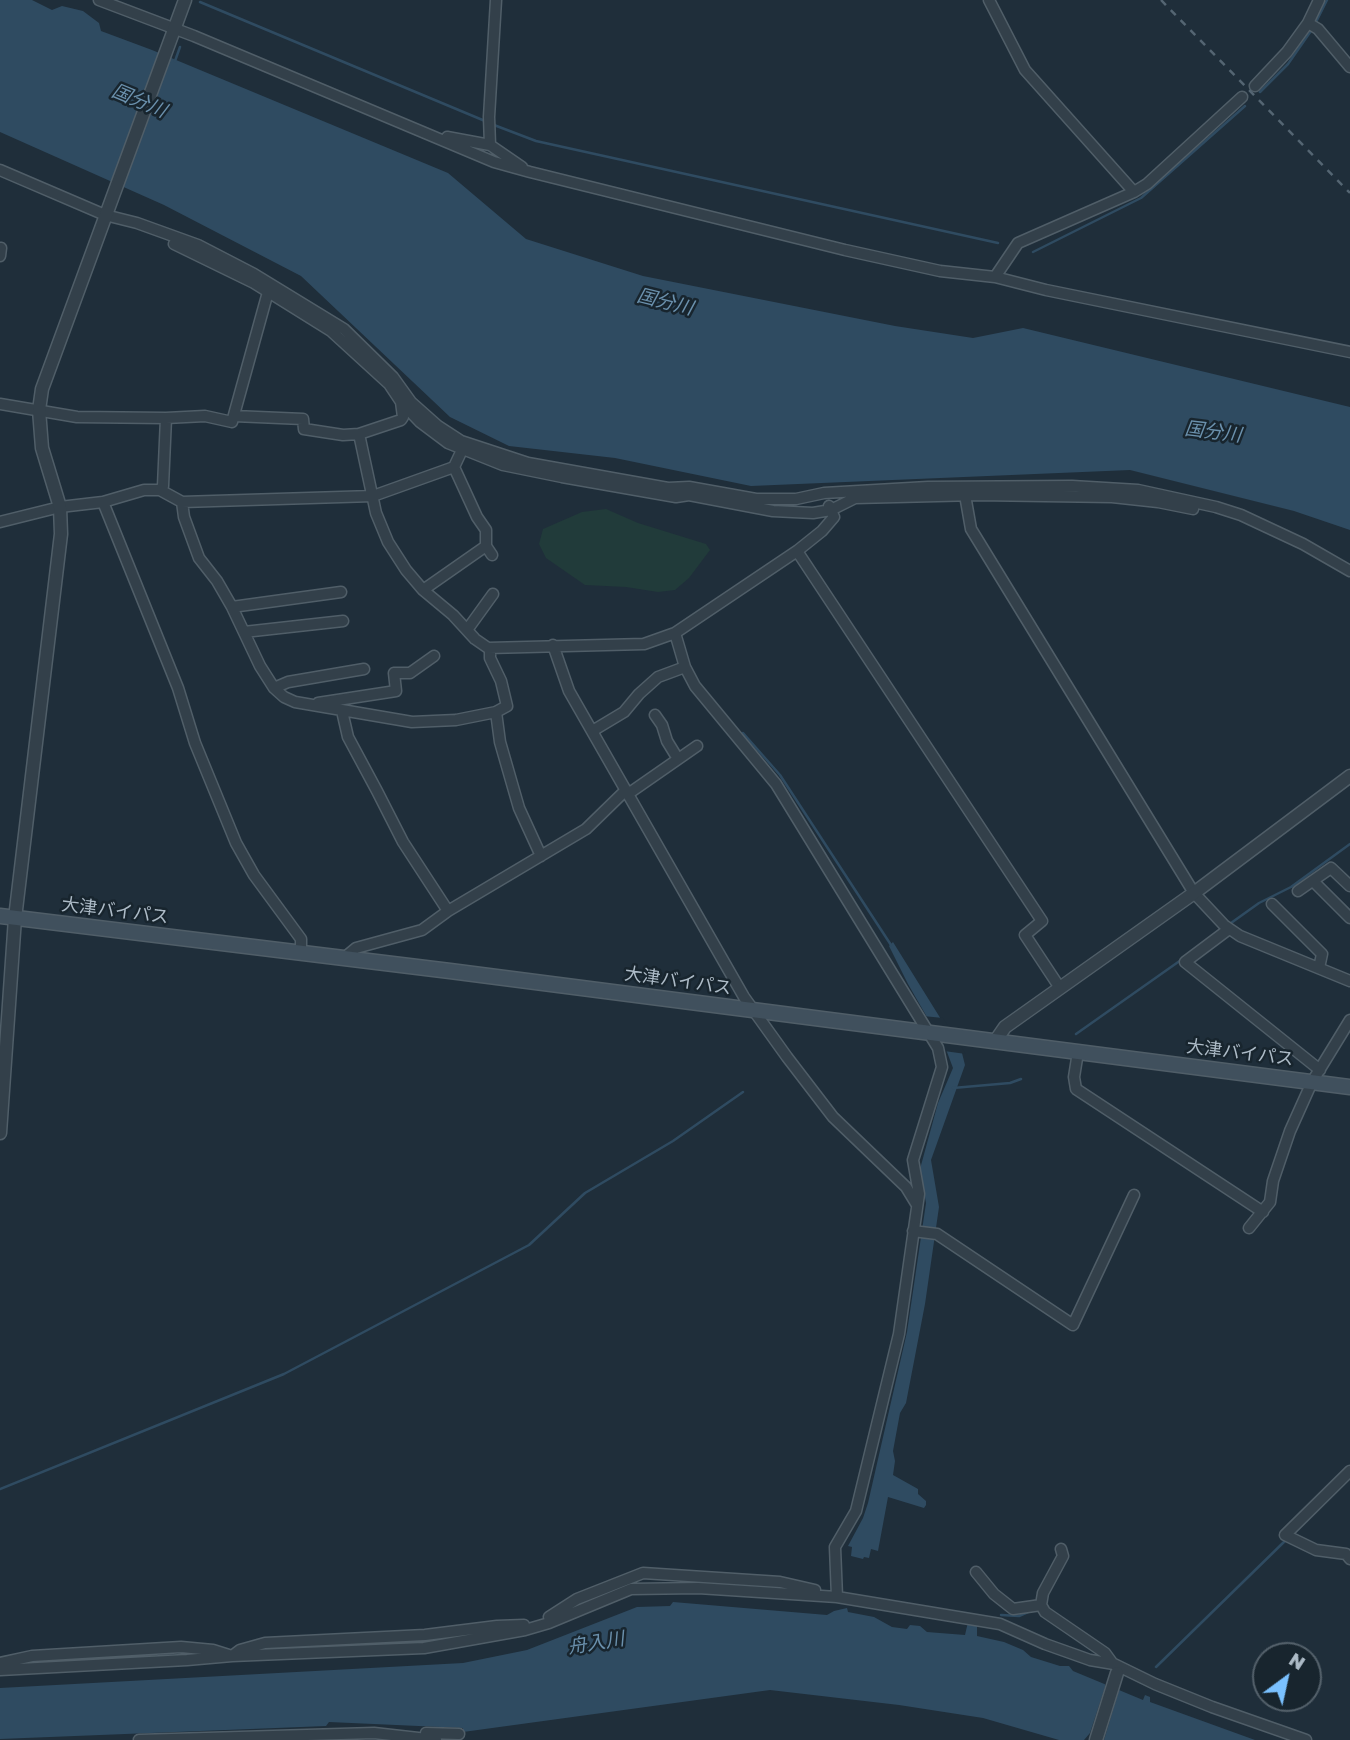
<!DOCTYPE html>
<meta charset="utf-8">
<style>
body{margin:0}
#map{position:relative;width:1350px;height:1740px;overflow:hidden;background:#1f2e3a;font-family:"Golos Text",sans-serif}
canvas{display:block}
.north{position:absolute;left:1252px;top:1642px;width:70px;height:70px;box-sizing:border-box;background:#18252e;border:2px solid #54616b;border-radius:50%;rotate:33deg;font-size:19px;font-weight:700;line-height:28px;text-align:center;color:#adbbc7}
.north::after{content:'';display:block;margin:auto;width:24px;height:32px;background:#7ac1ff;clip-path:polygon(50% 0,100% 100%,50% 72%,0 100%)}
</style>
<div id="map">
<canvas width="1350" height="1740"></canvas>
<div class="north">N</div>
</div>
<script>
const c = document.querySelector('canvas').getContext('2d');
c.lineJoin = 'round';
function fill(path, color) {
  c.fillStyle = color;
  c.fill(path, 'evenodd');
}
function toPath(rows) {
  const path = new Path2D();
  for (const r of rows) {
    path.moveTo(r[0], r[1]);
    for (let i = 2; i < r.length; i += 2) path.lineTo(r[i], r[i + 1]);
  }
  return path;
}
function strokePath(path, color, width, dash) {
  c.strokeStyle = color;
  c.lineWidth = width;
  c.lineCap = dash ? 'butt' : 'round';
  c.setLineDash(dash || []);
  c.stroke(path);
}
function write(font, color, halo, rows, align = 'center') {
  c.font = font + ' "Golos Text","Noto Sans JP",sans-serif';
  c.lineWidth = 5;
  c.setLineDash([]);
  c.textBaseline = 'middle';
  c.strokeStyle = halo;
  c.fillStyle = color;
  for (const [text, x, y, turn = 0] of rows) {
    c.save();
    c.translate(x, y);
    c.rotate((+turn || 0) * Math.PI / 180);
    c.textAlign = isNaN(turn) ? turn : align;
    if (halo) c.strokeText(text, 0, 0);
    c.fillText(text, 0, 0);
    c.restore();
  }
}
fill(toPath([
 [606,509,638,523,706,544,710,550,689,578,675,590,658,592,626,587,585,585,546,558,539,544,543,529,582,512]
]), '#213b3a');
fill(toPath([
 [0,0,32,0,52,10,62,6,83,11,99,23,101,31,152,50,448,173,526,239,643,276,895,326,973,338,1023,328,1350,407,1350,530,1294,511,1130,470,751,486,615,458,509,446,450,417,301,276,164,205,0,132],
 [893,942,962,1053,965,1065,931,1160,939,1207,925,1304,906,1403,900,1413,893,1451,895,1461,893,1475,918,1489,918,1494,926,1501,926,1505,924,1508,888,1497,878,1551,871,1549,869,1558,864,1557,863,1559,851,1556,852,1547,848,1546,863,1518,868,1503,907,1332,926,1203,920,1169,938,1103,953,1068,947,1052,908,984,889,946],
 [673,1602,827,1615,834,1611,847,1608,848,1612,874,1617,892,1627,907,1629,910,1625,920,1626,927,1632,965,1635,968,1622,977,1625,977,1636,1004,1642,1023,1650,1031,1657,1060,1666,1069,1666,1073,1671,1143,1700,1145,1695,1150,1697,1150,1702,1255,1740,1059,1740,983,1718,899,1705,770,1690,463,1732,463,1728,329,1722,326,1726,0,1739,0,1688,463,1663,527,1650,637,1607,670,1606]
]), '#2f4b61');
fill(toPath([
 [923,1016,943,1018,966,1054,944,1051],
 [1105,1680,1120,1687,1104,1740,1084,1740,1090,1733,1105,1687]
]), '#1f2e3a');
strokePath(toPath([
 [200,2,485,121],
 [1316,22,1327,0],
 [175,61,180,47],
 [1260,92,1288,64,1313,28],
 [494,125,536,141,998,243],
 [1033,252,1141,198,1245,106],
 [743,733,780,775,891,945],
 [1231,923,1259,903,1291,887,1350,844],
 [1076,1034,1181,960],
 [953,1088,1010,1083,1021,1079],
 [0,1489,284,1374,529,1245,585,1193,673,1141,743,1092],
 [1001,1615,1019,1616,1028,1612],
 [1156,1667,1287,1539]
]), '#2f4b61', 2.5);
const minor = toPath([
 [99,0,194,36,494,162,530,172,845,250,940,271,995,277,1046,290,1350,352],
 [989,0,1025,70,1134,192],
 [1308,23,1318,29,1350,67],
 [1255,86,1287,52,1308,23,1319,0],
 [447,137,490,145,489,117,496,0],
 [490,145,522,167],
 [0,170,105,215,137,223,198,245,254,274,344,329,393,377,411,402,438,426,461,441,528,463,668,488,689,487,756,499,796,499,824,493,928,487,1072,486,1138,490,1216,507,1241,515,1303,544,1350,571],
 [174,244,254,283,331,331,389,384,401,402,420,422,448,443,503,465,562,477,676,497,689,495,773,511,813,513,831,510,855,498,978,495,1112,497,1158,502,1193,509],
 [0,256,1,248],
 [995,277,1018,243,1134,192,1147,184,1242,97],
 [401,402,403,417,401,420,359,434,376,513,388,542,406,570,423,590,453,615,475,639,488,648,644,644,675,633,797,551,822,531,834,517,829,506],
 [0,404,77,417,166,418,205,416,232,422,268,292],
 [234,416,303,419,304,429,343,435,359,434],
 [454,467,477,517,486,530,486,546,492,555],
 [160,490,163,486,166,418],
 [965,495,971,529,1194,893,1224,925,1240,936,1350,981],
 [103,502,178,688,195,743,236,843,254,875,301,939,301,953],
 [182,502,184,517,199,558,217,581,232,607,260,666,274,688,284,697,295,702,412,722,456,720,496,712,500,742,519,808,541,856],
 [0,522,60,507,103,502,144,490,160,490,182,502,373,496,454,467,462,450],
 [797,551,1042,921,1025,935,1060,988],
 [423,590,486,546],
 [232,607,341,592],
 [467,630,493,594],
 [244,632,343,621],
 [675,633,685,667,695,686,776,784,938,1048,942,1067,913,1160,919,1194,899,1334,856,1511,835,1547,837,1597],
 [553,645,569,691,744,997,787,1057,833,1117,906,1187,917,1205],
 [490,648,490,658,501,681,507,706,496,712],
 [274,688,288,682,364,669],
 [318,703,396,691,394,673,410,673,434,656],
 [342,711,348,737,377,791,403,842,448,911],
 [655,715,662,725,667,741,678,759],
 [594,730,624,712,639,694,658,677,685,667],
 [628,794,697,746],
 [1313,881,1350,918],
 [1298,891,1331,868,1350,886],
 [1272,904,1322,954,1319,968],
 [1229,929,1185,962,1320,1070],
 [344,958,356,948,422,930,448,911,586,829,626,790],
 [1078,1052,1074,1077,1076,1089,1263,1212],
 [1249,1228,1270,1202,1273,1181,1290,1131,1312,1082,1350,1020],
 [913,1231,937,1234,1073,1325,1134,1195],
 [1350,1471,1285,1535,1316,1550,1346,1554,1350,1559],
 [1061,1549,1063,1556,1043,1593,1041,1605,1045,1612,1105,1653,1113,1664],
 [976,1572,994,1594,1013,1609,1041,1605],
 [549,1617,577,1599,643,1573,780,1582,815,1590],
 [0,1663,32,1656,181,1647,213,1650,232,1656,240,1650,265,1643,425,1635,497,1626,524,1625],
 [0,1670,187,1660,232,1656,424,1648,525,1630,549,1623,631,1589,698,1588,837,1597,1000,1624,1045,1644,1090,1660,1114,1664,1155,1684,1212,1707,1306,1740],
 [426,1733,459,1734],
 [139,1740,374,1733,436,1740]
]);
const tertiary = toPath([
 [996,1040,1005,1027,1194,893,1350,776],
 [0,1133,15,918,61,534,60,507,42,448,39,410,42,389,185,0],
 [1096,1740,1117,1673]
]);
const secondary = toPath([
 [0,916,450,971,1350,1087]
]);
strokePath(minor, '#505e68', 13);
strokePath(tertiary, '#505e68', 15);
strokePath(secondary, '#505e68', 17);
strokePath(minor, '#33404a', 10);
strokePath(tertiary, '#33404a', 12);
strokePath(secondary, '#40505d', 14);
strokePath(toPath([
 [1161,0,1350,193]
]), '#546572', 2.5, [7, 7]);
write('18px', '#adbbc7', '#18252e', [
 ["大津バイパス",115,911,7],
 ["大津バイパス",678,981,8],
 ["大津バイパス",1240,1053,7]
]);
write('italic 19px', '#6b91ad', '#18252e', [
 ["国分川",139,101,23],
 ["国分川",665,302,14],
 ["国分川",1213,432,7],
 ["舟入川",596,1643,-9]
]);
</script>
